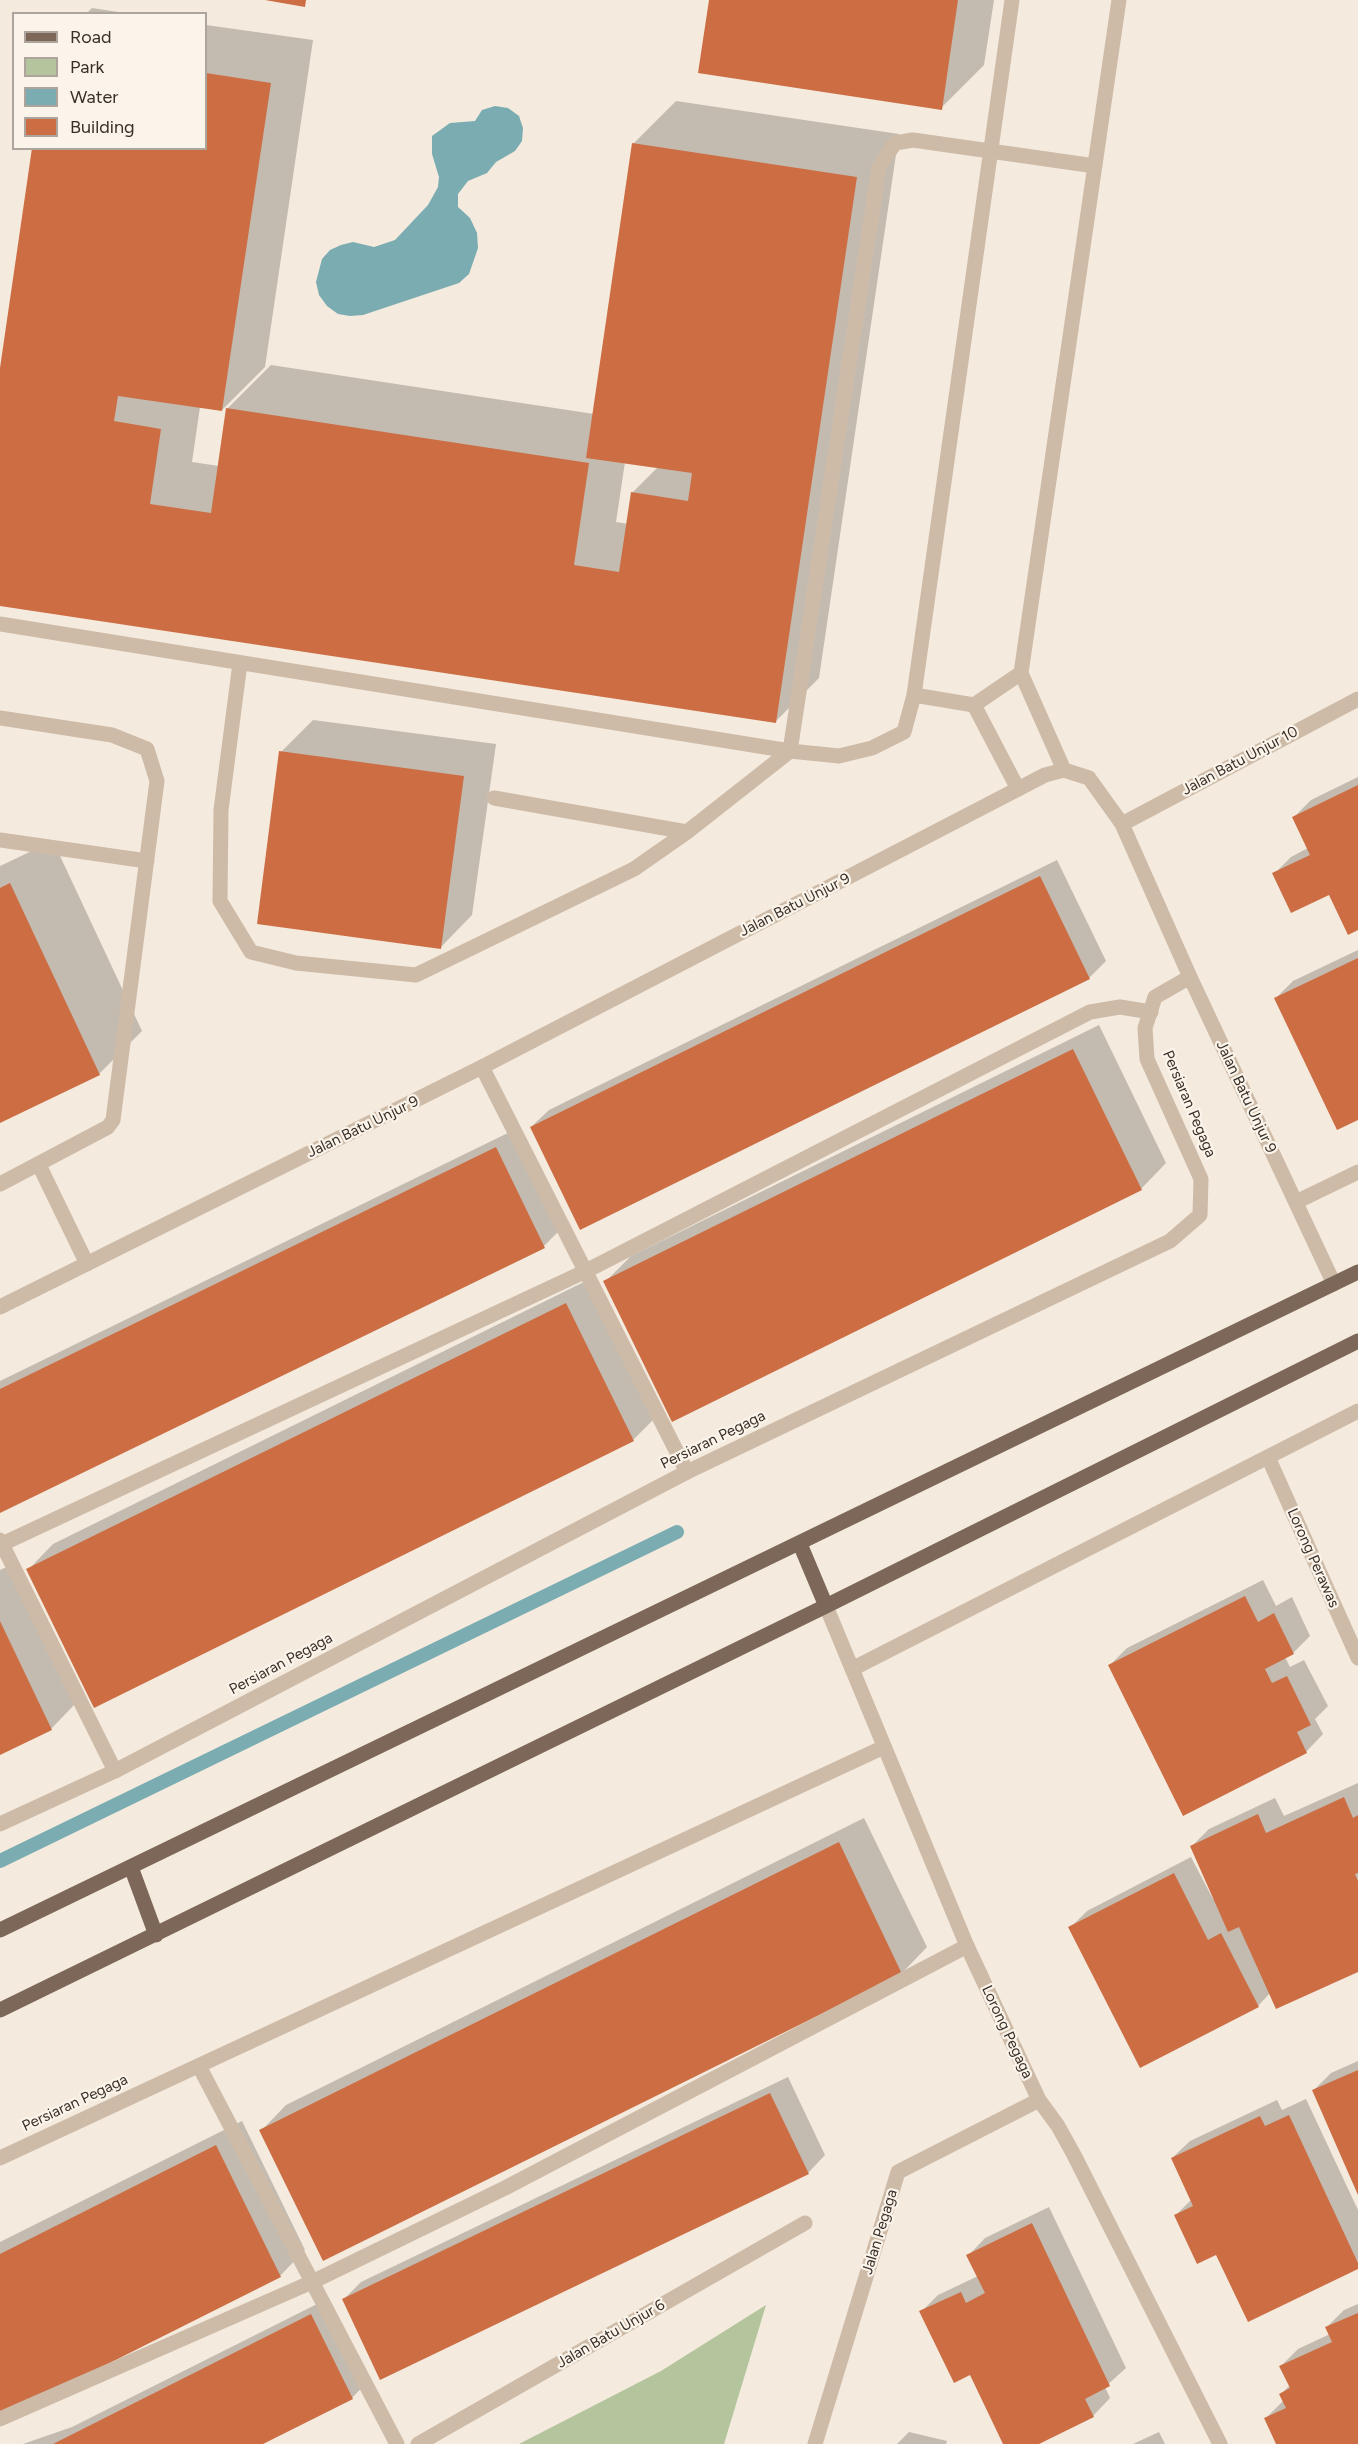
<!DOCTYPE html>
<style>
body{margin:0}
#map{position:relative;width:1358px;height:2444px;overflow:hidden;background:#f4eadd;font-family:Figtree,sans-serif}
canvas{display:block}
.legend{position:absolute;left:12px;top:12px;width:195px;height:138px;box-sizing:border-box;background:#fbf4ea;border:2px solid #ada59d;margin:0;padding:8px 10px;list-style:none;font-size:18px;color:#392f29}
.legend li{display:flex;align-items:center;gap:12px;height:30px}
.legend b{width:30px;border:2px solid #ada59d}
</style>
<div id="map">
<canvas width="1358" height="2444"></canvas>
<ul class="legend">
<li><b style="height:8px;background:#7c6759"></b>Road</li>
<li><b style="height:16px;background:#b4c49c"></b>Park</li>
<li><b style="height:16px;background:#7aacb2"></b>Water</li>
<li><b style="height:16px;background:#cc6d43"></b>Building</li>
</ul>
</div>
<script>
const c = document.querySelector('canvas').getContext('2d');
c.lineJoin = 'round';
function fill(path, color) {
  c.fillStyle = color;
  c.fill(path, 'evenodd');
}
function toPath(rows) {
  const path = new Path2D();
  for (const r of rows) {
    path.moveTo(r[0], r[1]);
    for (let i = 2; i < r.length; i += 2) path.lineTo(r[i], r[i + 1]);
  }
  return path;
}
function strokePath(path, color, width, dash) {
  c.strokeStyle = color;
  c.lineWidth = width;
  c.lineCap = dash ? 'butt' : 'round';
  c.setLineDash(dash || []);
  c.stroke(path);
}
function write(font, color, halo, rows, align = 'center') {
  c.font = font + ' Figtree,sans-serif';
  c.lineWidth = 4.5;
  c.setLineDash([]);
  c.textBaseline = 'middle';
  c.strokeStyle = halo;
  c.fillStyle = color;
  for (const [text, x, y, turn = 0] of rows) {
    c.save();
    c.translate(x, y);
    c.rotate((+turn || 0) * Math.PI / 180);
    c.textAlign = isNaN(turn) ? turn : align;
    if (halo) c.strokeText(text, 0, 0);
    c.fillText(text, 0, 0);
    c.restore();
  }
}
fill(toPath([
 [766,2305,724,2444,519,2444,661,2371]
]), '#b4c49c');
fill(toPath([
 [495,106,508,108,519,116,523,128,522,141,515,151,496,162,487,173,468,181,458,194,458,207,470,218,477,233,478,248,469,274,459,283,363,315,350,316,338,314,327,306,319,295,316,282,322,259,330,250,341,245,353,242,374,247,395,240,428,205,438,187,439,177,432,154,432,136,450,123,475,121,482,110]
]), '#7aacb2');
fill(toPath([
 [711,0,994,0,984,65,941,108],
 [92,8,131,14,86,14],
 [206,25,313,40,265,367,222,410,200,407,192,462,219,466,228,408,271,365,594,414,633,144,676,101,899,134,819,678,776,721,0,605,0,379,206,148],
 [625,462,658,467,632,493,628,524,616,522],
 [313,720,496,744,472,915,440,948,281,752],
 [1358,777,1358,928,1330,893,1274,874,1291,857,1308,848,1294,817,1311,800],
 [53,841,142,1031,99,1074,0,1121,0,866],
 [1057,860,1106,961,1089,978,531,1127,549,1110],
 [1358,950,1358,1118,1276,998,1293,981],
 [1099,1025,1166,1163,1141,1189,605,1282,631,1256],
 [514,1130,561,1229,544,1246,0,1512,0,1381],
 [592,1278,658,1415,633,1440,28,1570,53,1544],
 [11,1565,76,1703,51,1729,0,1754,0,1570],
 [1263,1580,1276,1606,1292,1597,1310,1636,1293,1653,1285,1657,1290,1667,1304,1660,1328,1706,1315,1719,1323,1734,1306,1752,1110,1665,1127,1648],
 [1358,1783,1358,1971,1270,1993,1258,2006,1070,1928,1087,1911,1191,1857,1213,1899,1215,1898,1192,1846,1209,1829,1275,1798,1284,1816],
 [864,1818,927,1947,902,1973,261,2131,286,2105],
 [1358,2061,1358,2192,1314,2090,1331,2073],
 [788,2077,825,2155,808,2173,344,2299,361,2282],
 [1306,2099,1358,2210,1358,2268,1217,2253,1176,2215,1192,2199,1172,2158,1190,2141,1277,2100,1282,2110],
 [242,2121,305,2250,280,2276,0,2412,0,2242],
 [1049,2207,1126,2368,1105,2387,1110,2398,1093,2416,1035,2444,1005,2444,970,2373,921,2312,938,2295,978,2276,968,2256,985,2238],
 [329,2298,369,2380,352,2398,260,2444,23,2444,72,2427],
 [1358,2304,1358,2444,1277,2444,1266,2418,1284,2400,1281,2394,1290,2385,1281,2366,1298,2349,1330,2334,1326,2328,1344,2310],
 [909,2432,947,2441,946,2444,897,2444],
 [1159,2432,1165,2444,1133,2444]
]), '#0003');
strokePath(toPath([
 [0,1861,677,1532]
]), '#7aacb2', 14);
fill(toPath([
 [265,0,306,0,305,7],
 [709,0,958,0,942,110,698,73],
 [206,73,271,83,222,411,118,396,114,421,161,429,150,504,211,513,226,408,589,463,574,565,619,572,631,492,688,501,692,473,586,458,632,143,857,177,776,723,0,606,0,368,32,148,206,148],
 [279,751,464,776,441,949,257,924],
 [1358,785,1358,930,1348,935,1329,895,1291,913,1272,873,1310,855,1292,817],
 [1040,876,1090,979,580,1230,530,1127],
 [10,883,100,1075,0,1123,0,888],
 [1358,958,1358,1120,1337,1130,1274,998],
 [1073,1049,1142,1190,672,1422,603,1281],
 [496,1147,545,1248,0,1513,0,1389],
 [566,1303,634,1441,94,1708,26,1569],
 [1245,1596,1258,1622,1274,1613,1294,1654,1265,1669,1272,1683,1287,1676,1311,1725,1297,1732,1307,1753,1183,1816,1108,1665],
 [0,1621,52,1730,0,1755],
 [1344,1797,1353,1818,1358,1815,1358,1873,1355,1874,1358,1881,1358,1972,1276,2009,1239,1927,1228,1932,1190,1846,1258,1814,1266,1833],
 [839,1842,902,1974,323,2261,259,2130],
 [1174,1873,1208,1940,1221,1933,1259,2007,1140,2068,1068,1927],
 [1358,2070,1358,2195,1312,2090],
 [770,2093,809,2174,380,2380,342,2299],
 [1289,2115,1358,2263,1358,2269,1248,2322,1216,2255,1197,2264,1174,2215,1193,2206,1171,2158,1260,2116,1265,2126],
 [216,2145,281,2277,28,2404,0,2413,0,2254],
 [1032,2223,1110,2386,1085,2399,1094,2417,1039,2444,1003,2444,970,2375,954,2383,919,2311,961,2292,966,2303,985,2293,966,2255],
 [1358,2313,1358,2444,1276,2444,1264,2418,1286,2408,1279,2394,1290,2388,1279,2366,1332,2342,1325,2327],
 [311,2314,353,2399,263,2444,53,2444]
]), '#cc6d43');
strokePath(toPath([
 [0,624,790,751,839,756,872,748,904,732,914,695,1012,0],
 [240,663,221,810,220,901,251,952,296,963,416,975,634,869,687,832,790,751,879,167,895,143,913,140,1095,166],
 [914,695,974,705,1021,673],
 [974,705,1018,789],
 [0,718,112,735,147,749,157,781,113,1120,108,1127,0,1184],
 [1064,770,1021,673,1119,0],
 [494,798,687,832],
 [0,840,147,861],
 [482,1067,687,1472],
 [39,1165,87,1264],
 [0,1540,115,1771],
 [0,1545,586,1271,1090,1012,1120,1007,1151,1012],
 [199,2066,397,2444],
 [0,2419,312,2282,505,2188,967,1946]
]), '#cdbba8', 15);
strokePath(toPath([
 [1122,824,1358,699],
 [1296,1202,1358,1172],
 [0,1307,482,1067,1045,775,1064,770,1089,778,1122,824,1190,977,1334,1284],
 [1268,1457,1358,1658],
 [826,1606,967,1946,1039,2100,1058,2126,1074,2155,1220,2444],
 [852,1669,1358,1411],
 [0,1824,115,1771,687,1472,1170,1241,1200,1215,1201,1179,1147,1059,1145,1028,1155,997,1190,977],
 [0,2158,884,1747],
 [418,2444,805,2223],
 [815,2444,898,2172,1039,2100]
]), '#cdbba8', 15);
strokePath(toPath([
 [800,1544,826,1606],
 [131,1867,156,1935],
 [0,1930,1358,1272],
 [0,2010,826,1606,1358,1341]
]), '#7c6759', 15);
write('15px', '#392f29', '#fbf4ea', [
 ["Jalan Batu Unjur 10",1240,761,-28],
 ["Jalan Batu Unjur 9",795,905,-27],
 ["Jalan Batu Unjur 9",1246,1097,65],
 ["Persiaran Pegaga",1189,1104,67],
 ["Jalan Batu Unjur 9",363,1127,-26],
 ["Persiaran Pegaga",713,1440,-26],
 ["Lorong Perawas",1313,1558,66],
 ["Persiaran Pegaga",281,1664,-28],
 ["Lorong Pegaga",1007,2032,65],
 ["Persiaran Pegaga",75,2103,-25],
 ["Jalan Pegaga",880,2232,-73],
 ["Jalan Batu Unjur 6",611,2334,-30]
]);
</script>
